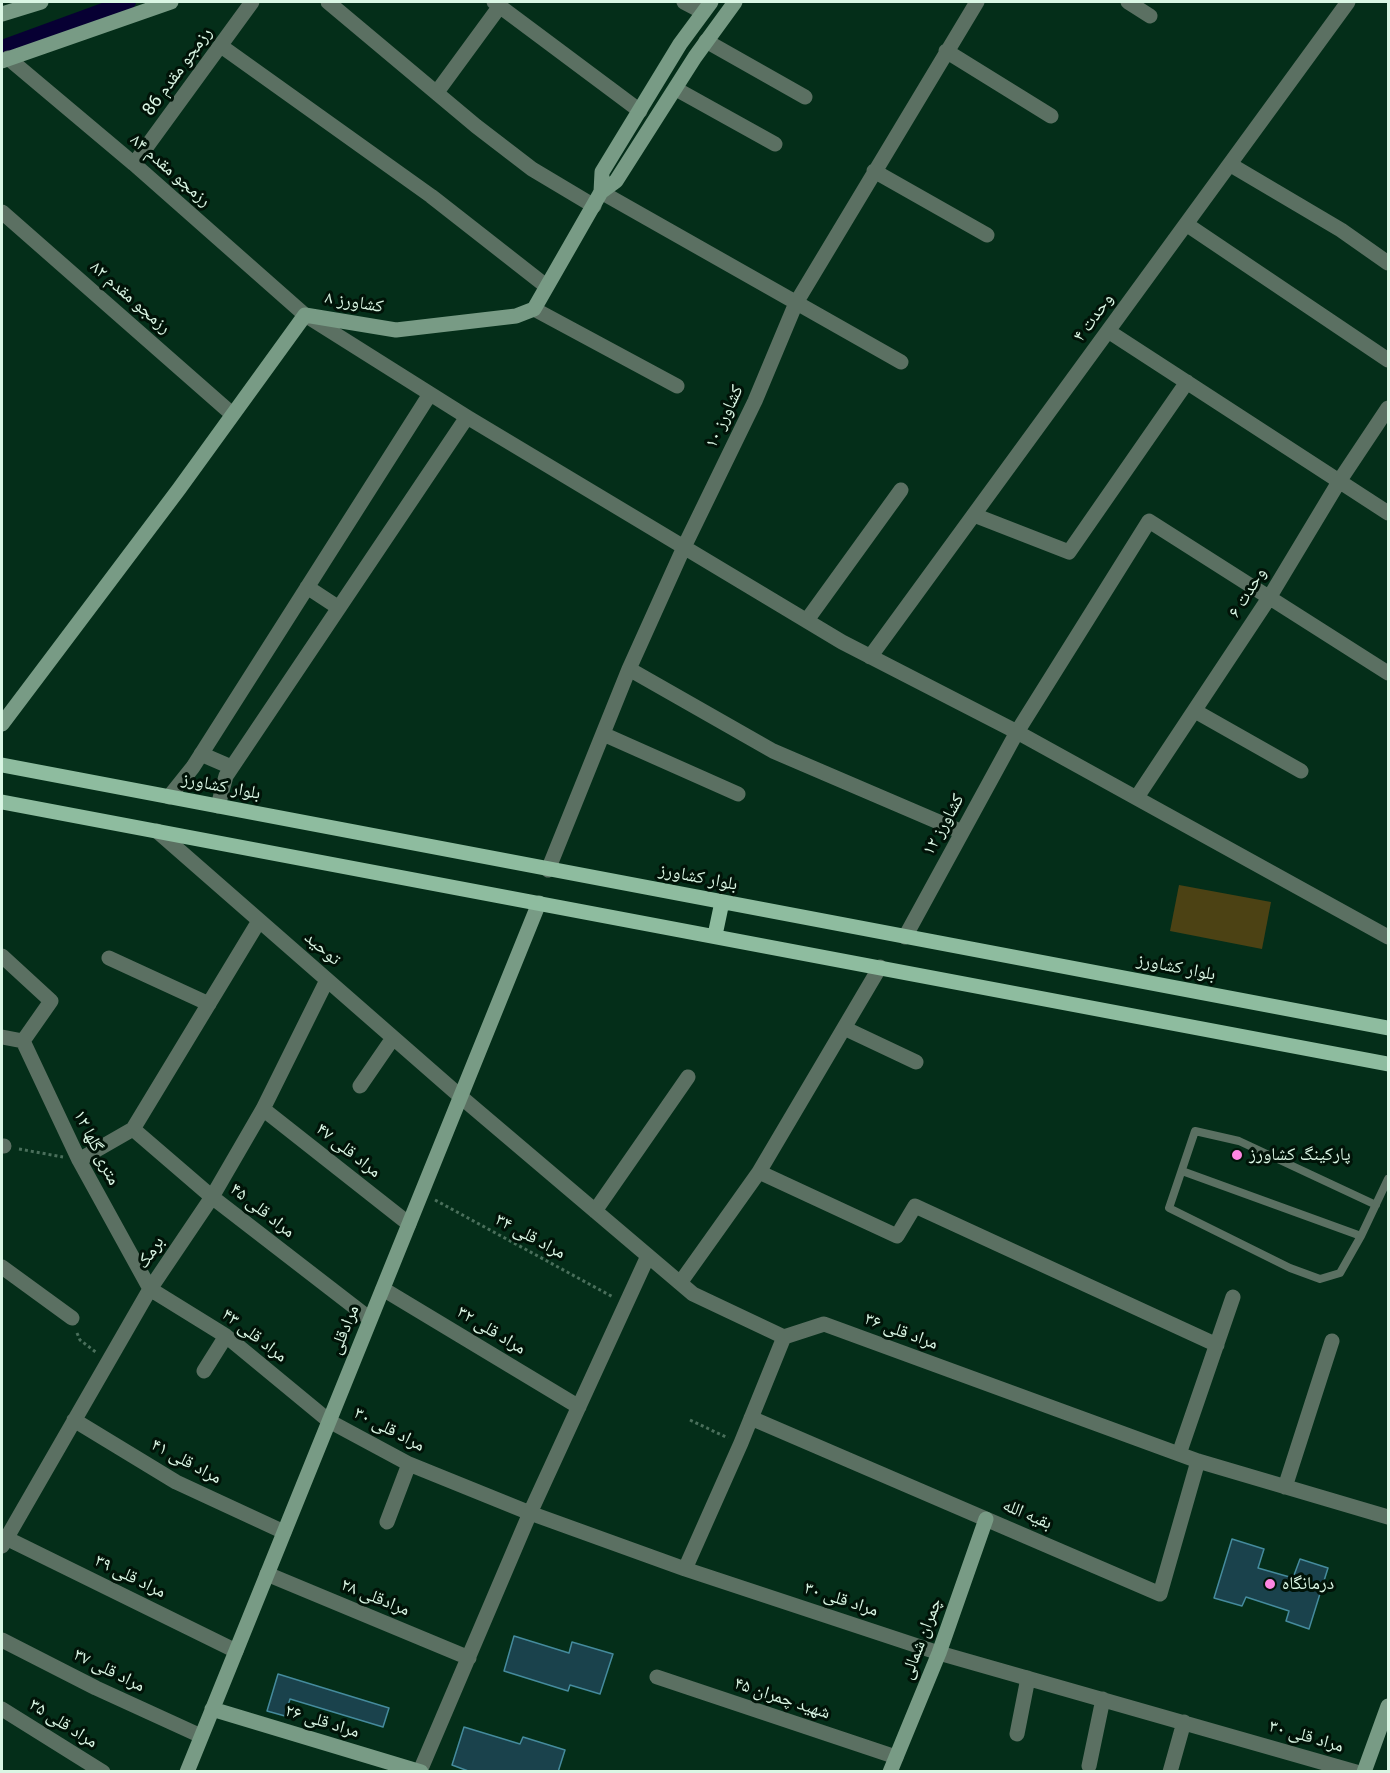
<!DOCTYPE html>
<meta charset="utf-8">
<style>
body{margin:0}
#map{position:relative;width:1390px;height:1773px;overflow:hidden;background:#042e19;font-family:Roboto,sans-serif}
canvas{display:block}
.frame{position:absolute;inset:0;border:3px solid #daf6e4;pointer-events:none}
</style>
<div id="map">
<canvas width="1390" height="1773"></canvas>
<div class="frame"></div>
</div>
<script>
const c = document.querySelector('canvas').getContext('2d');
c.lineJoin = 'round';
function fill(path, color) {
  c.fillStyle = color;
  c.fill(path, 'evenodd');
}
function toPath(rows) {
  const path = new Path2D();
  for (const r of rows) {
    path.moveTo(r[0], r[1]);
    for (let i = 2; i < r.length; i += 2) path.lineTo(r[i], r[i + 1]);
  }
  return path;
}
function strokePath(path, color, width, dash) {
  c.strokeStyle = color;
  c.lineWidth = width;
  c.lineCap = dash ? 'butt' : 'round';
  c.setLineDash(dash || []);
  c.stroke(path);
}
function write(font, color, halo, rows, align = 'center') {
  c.font = font + ' Roboto,"Noto Naskh Arabic",sans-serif';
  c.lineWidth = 6;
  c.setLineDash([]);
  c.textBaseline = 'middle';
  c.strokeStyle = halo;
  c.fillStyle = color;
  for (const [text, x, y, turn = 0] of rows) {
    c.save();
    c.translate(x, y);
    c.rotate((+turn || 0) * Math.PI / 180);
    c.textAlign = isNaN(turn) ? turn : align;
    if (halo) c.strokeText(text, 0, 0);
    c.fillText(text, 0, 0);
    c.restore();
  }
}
fill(toPath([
 [1179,885,1271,902,1262,949,1170,931]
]), '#4c4214');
strokePath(toPath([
 [2,48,128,2]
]), '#070033', 16);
const building = toPath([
 [1232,1539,1264,1549,1258,1568,1293,1578,1300,1559,1328,1568,1309,1629,1286,1621,1289,1611,1246,1597,1242,1606,1214,1598,1232,1539],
 [514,1636,569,1653,572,1642,613,1654,600,1694,570,1685,568,1691,504,1671,514,1636],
 [278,1674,389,1708,383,1727,290,1699,285,1716,267,1711,278,1674],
 [464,1727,520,1744,523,1737,565,1750,558,1772,471,1772,452,1765,464,1727]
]);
fill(building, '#1a424c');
strokePath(building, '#458b9d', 1.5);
strokePath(toPath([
 [19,1149,63,1157],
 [435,1200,613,1297],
 [77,1333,80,1340,97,1353],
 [690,1420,728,1438]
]), '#4a6f5b', 3, [3, 3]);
strokePath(toPath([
 [1182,1171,1361,1236],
 [1376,1205,1239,1141,1195,1131,1169,1208,1290,1268,1320,1279,1340,1273,1361,1236,1388,1179]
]), '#5b7062', 8);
strokePath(toPath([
 [328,2,476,126,532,169,594,206],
 [494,2,640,111],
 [684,2,703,12],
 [1128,2,1150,16],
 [706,41,805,97],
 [221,46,431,196,546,286],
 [946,51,1051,116],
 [8,58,134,164,305,315,467,417,842,642,1017,732,1388,937],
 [676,89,775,144],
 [437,92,500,6],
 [134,164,252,2],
 [1231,165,1341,230,1388,263],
 [874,171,987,235],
 [601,192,901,362],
 [2,212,232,414],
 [1186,224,1388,360],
 [534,309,677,386],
 [1108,331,1388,513],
 [974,515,1069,552,1187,382],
 [307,587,339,608],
 [807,620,901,490],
 [870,657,1348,2],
 [629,669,773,751,962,832],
 [1195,711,1301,771],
 [603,734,738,794],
 [201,754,231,767],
 [169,797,193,767,430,394],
 [1137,797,1269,598,1340,480,1388,408],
 [218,806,226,776,467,417],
 [157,831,461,1097,693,1294,784,1337,824,1324,1198,1461,1388,1517],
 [548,870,629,669,684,547,755,401,796,303,977,2],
 [905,937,1017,732,1149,521,1388,673],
 [2,956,51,1001,23,1041],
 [109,958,209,1004],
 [844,1028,916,1062],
 [2,1037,23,1041,79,1160,150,1289,226,1336,329,1421,409,1464,530,1513,685,1569,939,1653,1356,1772],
 [360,1086,393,1038],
 [263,1109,409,1224],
 [133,1129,212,1197,370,1319],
 [2,1146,4,1146],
 [79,1160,133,1129,259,921],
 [759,1172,897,1236,915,1206,1217,1345],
 [595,1211,688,1077],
 [2,1267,72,1318],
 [680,1283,759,1172,880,967],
 [383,1289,579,1407],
 [204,1371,226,1336],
 [751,1418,1160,1594,1198,1461],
 [74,1420,176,1482,284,1532],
 [1179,1454,1233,1297],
 [1285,1487,1332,1341],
 [387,1522,409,1464],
 [6,1538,236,1651],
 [2,1546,150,1289,212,1197,263,1109,327,980],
 [685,1569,741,1443,784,1337],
 [267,1574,469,1658],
 [2,1640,96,1688,201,1736],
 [657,1677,896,1757],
 [2,1709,103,1772],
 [1017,1734,1028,1678],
 [1089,1766,1103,1699],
 [420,1771,530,1513,648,1256],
 [1170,1772,1184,1722]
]), '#5b7062', 15);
strokePath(toPath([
 [2,14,41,2],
 [2,61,171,2],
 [601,192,602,172,680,44,711,2],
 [2,724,179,489,305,315,396,330,516,316,534,309,601,192,616,181,695,57,735,2],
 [212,1709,421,1772],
 [187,1772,539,903],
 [890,1772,939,1653,986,1519],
 [1364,1772,1388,1706]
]), '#789b85', 15);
strokePath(toPath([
 [2,765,1388,1028],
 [2,802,1388,1064],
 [715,935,722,902]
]), '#8ebc9f', 15);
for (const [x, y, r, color] of [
 [1237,1155,6,"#fd86e1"],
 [1270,1584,6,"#fd86e1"]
]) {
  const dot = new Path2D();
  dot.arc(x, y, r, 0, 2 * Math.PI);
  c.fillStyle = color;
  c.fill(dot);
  strokePath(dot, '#011308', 2);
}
write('18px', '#daf6e4', '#011308', [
 ["رزمجو مقدم 86",178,72,-54],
 ["رزمجو مقدم ۸۴",170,171,41],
 ["رزمجو مقدم ۸۲",130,298,41],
 ["کشاورز ۸",354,303,9],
 ["وحدت ۴",1094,318,-54],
 ["کشاورز ۱۰",725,417,-65],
 ["وحدت ۶",1248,593,-58],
 ["بلوار کشاورز",221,787,11],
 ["کشاورز ۱۲",944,825,-61],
 ["بلوار کشاورز",698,878,11],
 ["توحید",322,949,41],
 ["بلوار کشاورز",1176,968,11],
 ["۱۲ متری گلها",96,1148,63],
 ["مراد قلی ۴۷",348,1151,38],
 ["مراد قلی ۴۵",262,1211,38],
 ["مراد قلی ۳۴",530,1237,28],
 ["برمک",151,1253,-56],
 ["مرادقلی",345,1330,-68],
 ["مراد قلی ۳۲",491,1331,31],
 ["مراد قلی ۳۶",901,1332,20],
 ["مراد قلی ۴۳",254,1336,37],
 ["مراد قلی ۳۰",389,1430,27],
 ["مراد قلی ۴۱",186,1462,28],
 ["بقیه الله",1027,1515,23],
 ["مراد قلی ۳۹",130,1577,26],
 ["مرادقلی ۲۸",375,1598,22],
 ["مراد قلی ۳۰",841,1600,18],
 ["چمران شمالی",922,1639,-69],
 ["مراد قلی ۳۷",109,1671,26],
 ["شهید چمران ۴۵",782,1699,18],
 ["مراد قلی ۲۶",322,1722,17],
 ["مراد قلی ۳۵",63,1724,32],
 ["مراد قلی ۳۰",1306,1737,16]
]);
write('18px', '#daf6e4', '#011308', [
 ["پارکینگ کشاورز",1249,1155],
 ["درمانگاه",1282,1584]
], 'left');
</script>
